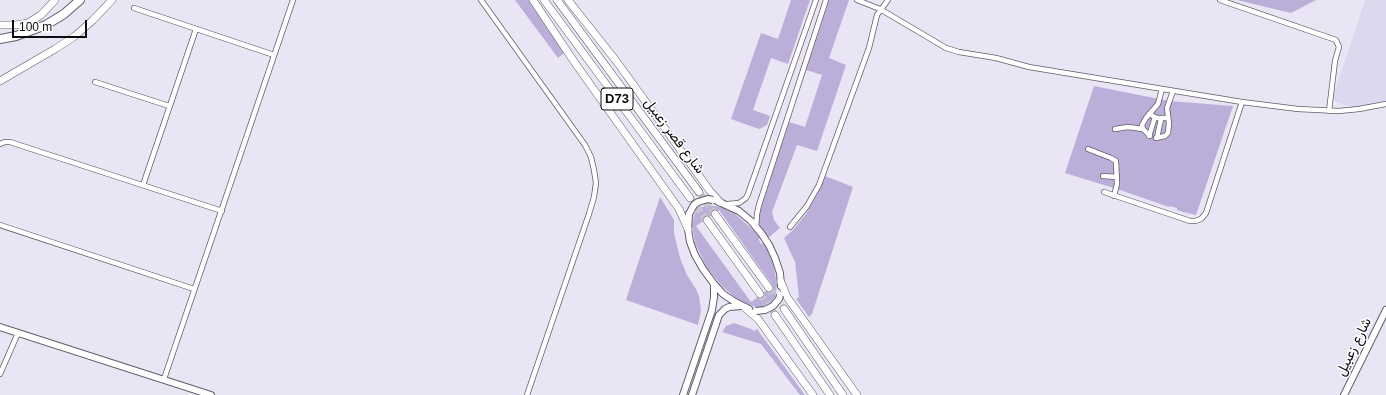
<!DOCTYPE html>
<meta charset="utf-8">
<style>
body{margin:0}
#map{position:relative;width:1386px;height:395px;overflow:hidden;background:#e9e5f4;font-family:Arial,sans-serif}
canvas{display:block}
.scale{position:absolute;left:12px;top:20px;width:75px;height:18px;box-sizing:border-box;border:2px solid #0c0b0f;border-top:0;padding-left:5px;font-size:12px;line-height:14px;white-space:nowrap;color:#0c0b0f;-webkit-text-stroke:3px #fff;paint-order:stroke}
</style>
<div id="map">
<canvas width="1386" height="395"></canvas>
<div class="scale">100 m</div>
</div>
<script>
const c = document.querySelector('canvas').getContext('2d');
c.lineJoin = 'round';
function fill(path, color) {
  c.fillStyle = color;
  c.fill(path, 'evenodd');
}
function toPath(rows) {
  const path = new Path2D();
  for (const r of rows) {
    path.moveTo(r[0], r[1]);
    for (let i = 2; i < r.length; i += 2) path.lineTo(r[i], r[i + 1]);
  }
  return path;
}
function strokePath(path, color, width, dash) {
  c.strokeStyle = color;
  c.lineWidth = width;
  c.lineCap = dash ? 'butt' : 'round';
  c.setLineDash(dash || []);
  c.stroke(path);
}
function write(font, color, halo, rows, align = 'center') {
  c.font = font + ' Arial,Vazirmatn,sans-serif';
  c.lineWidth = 3;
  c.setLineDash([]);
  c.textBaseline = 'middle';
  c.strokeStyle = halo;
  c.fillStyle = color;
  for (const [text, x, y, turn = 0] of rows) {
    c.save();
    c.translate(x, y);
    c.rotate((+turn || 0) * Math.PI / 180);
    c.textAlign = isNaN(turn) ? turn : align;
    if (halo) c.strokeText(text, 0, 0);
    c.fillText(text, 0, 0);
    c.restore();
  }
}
fill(toPath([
 [1365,0,1386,0,1386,101,1354,108,1332,100]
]), '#ded8ee');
fill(toPath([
 [515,0,529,0,564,53,558,58],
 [791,0,810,0,788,64,771,58,753,110,770,116,767,125,759,129,731,119,761,33,778,39],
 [829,0,849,0,829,58,846,65,817,151,797,145,772,212,774,220,780,228,768,238,760,229,758,217,789,122,805,127,822,75,806,70],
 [1237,0,1316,0,1291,13],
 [1094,86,1169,101,1233,106,1196,215,1183,212,1177,210,1177,208,1170,206,1169,207,1117,189,1065,173],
 [825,176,853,187,812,314,809,317,796,299,799,297,795,262,784,238,793,230,806,214,818,193],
 [660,197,674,220,674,233,680,258,687,275,696,289,699,296,701,310,698,325,626,300],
 [706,205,722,207,735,214,751,228,759,236,759,240,761,244,763,243,766,247,774,267,777,286,775,297,769,305,765,307,756,307,746,304,738,300,722,286,707,268,695,243,692,225,694,215,697,210],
 [719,210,773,286,751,302,696,226],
 [734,323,751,329,754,331,757,329,805,395,800,395,761,344,722,332,726,326]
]), '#bbafd9');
strokePath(toPath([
 [699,192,715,214],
 [690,198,707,220],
 [769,288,784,309],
 [760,294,775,315]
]), '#c8c4d2', 7, [7, 3.5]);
const street = toPath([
 [481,0,585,145,591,157,594,170,596,183,594,197,589,214,527,395],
 [857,0,880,9,946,48,959,52,996,58,1029,67,1242,102,1298,109,1339,111,1359,109,1386,104],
 [1220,0,1336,40,1339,47,1335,61,1329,111],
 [134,8,274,55],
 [95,82,169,106],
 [1149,114,1157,118,1168,118],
 [1115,129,1128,127,1143,129],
 [1149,136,1155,117],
 [1150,136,1143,129,1142,125,1146,118,1158,104,1162,89],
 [1156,138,1165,136,1168,133,1169,123,1167,108,1173,91],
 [1157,138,1161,119],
 [0,144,5,142,10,142,222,211],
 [1088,149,1111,158,1116,161,1117,184,1114,196],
 [1103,176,1117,177],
 [143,185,196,29],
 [1104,192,1190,221,1195,221,1201,219,1206,213,1242,102],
 [728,204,739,203,746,198,748,194,816,0],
 [0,225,194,289],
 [756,227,757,214,759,205,826,0],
 [790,227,807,206,819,185,869,48,877,15,888,0],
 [0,374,18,333],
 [164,379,293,0]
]);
const secondary = toPath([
 [717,201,739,211,751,221,761,233,769,245,775,258,780,273,781,286],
 [689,214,688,229,690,242,695,255,703,269,714,284,723,294,735,302,749,309],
 [0,327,211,395],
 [683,395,712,310,714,297,714,284],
 [692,395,719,315,725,309,729,307,741,306],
 [1344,395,1386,310]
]);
const primary = toPath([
 [533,0,575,63,679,209,688,229],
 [544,0,690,198],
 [557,0,699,192],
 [568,0,617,62,710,191,720,202],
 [0,25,16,25,28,23,41,15,55,0],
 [0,81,55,49,75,36,93,20,112,0],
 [715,214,769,288],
 [707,220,760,294],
 [781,282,787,297,857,395],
 [745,308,758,319,813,395],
 [784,309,843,395],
 [775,315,830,395]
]);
const highway = toPath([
 [0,39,16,36,46,25,64,14,80,0]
]);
strokePath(street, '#605c69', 6);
strokePath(secondary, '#605c69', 8);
strokePath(primary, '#605c69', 8);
strokePath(highway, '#605c69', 10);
strokePath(street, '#fff', 4.5);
strokePath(secondary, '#fff', 6);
strokePath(primary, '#fff', 7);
strokePath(highway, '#fff', 8);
const secondaryBridge = toPath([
 [689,214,694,205,698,202,708,199,713,200],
 [756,311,765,310,773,306,779,299,780,295]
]);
strokePath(secondaryBridge, '#605c69', 8, []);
strokePath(secondaryBridge, '#fff', 6);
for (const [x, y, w] of [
 [617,99,32]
]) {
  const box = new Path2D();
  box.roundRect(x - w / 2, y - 11, w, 22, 3);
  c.fillStyle = '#fff';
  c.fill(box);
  strokePath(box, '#0c0b0f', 1);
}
write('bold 13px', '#0c0b0f', null, [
 ["D73",617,99]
]);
write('14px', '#0c0b0f', '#fff', [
 ["شارع قصر زعبيل",674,136,53],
 ["شارع زعبيل",1354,347,-64]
]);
</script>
